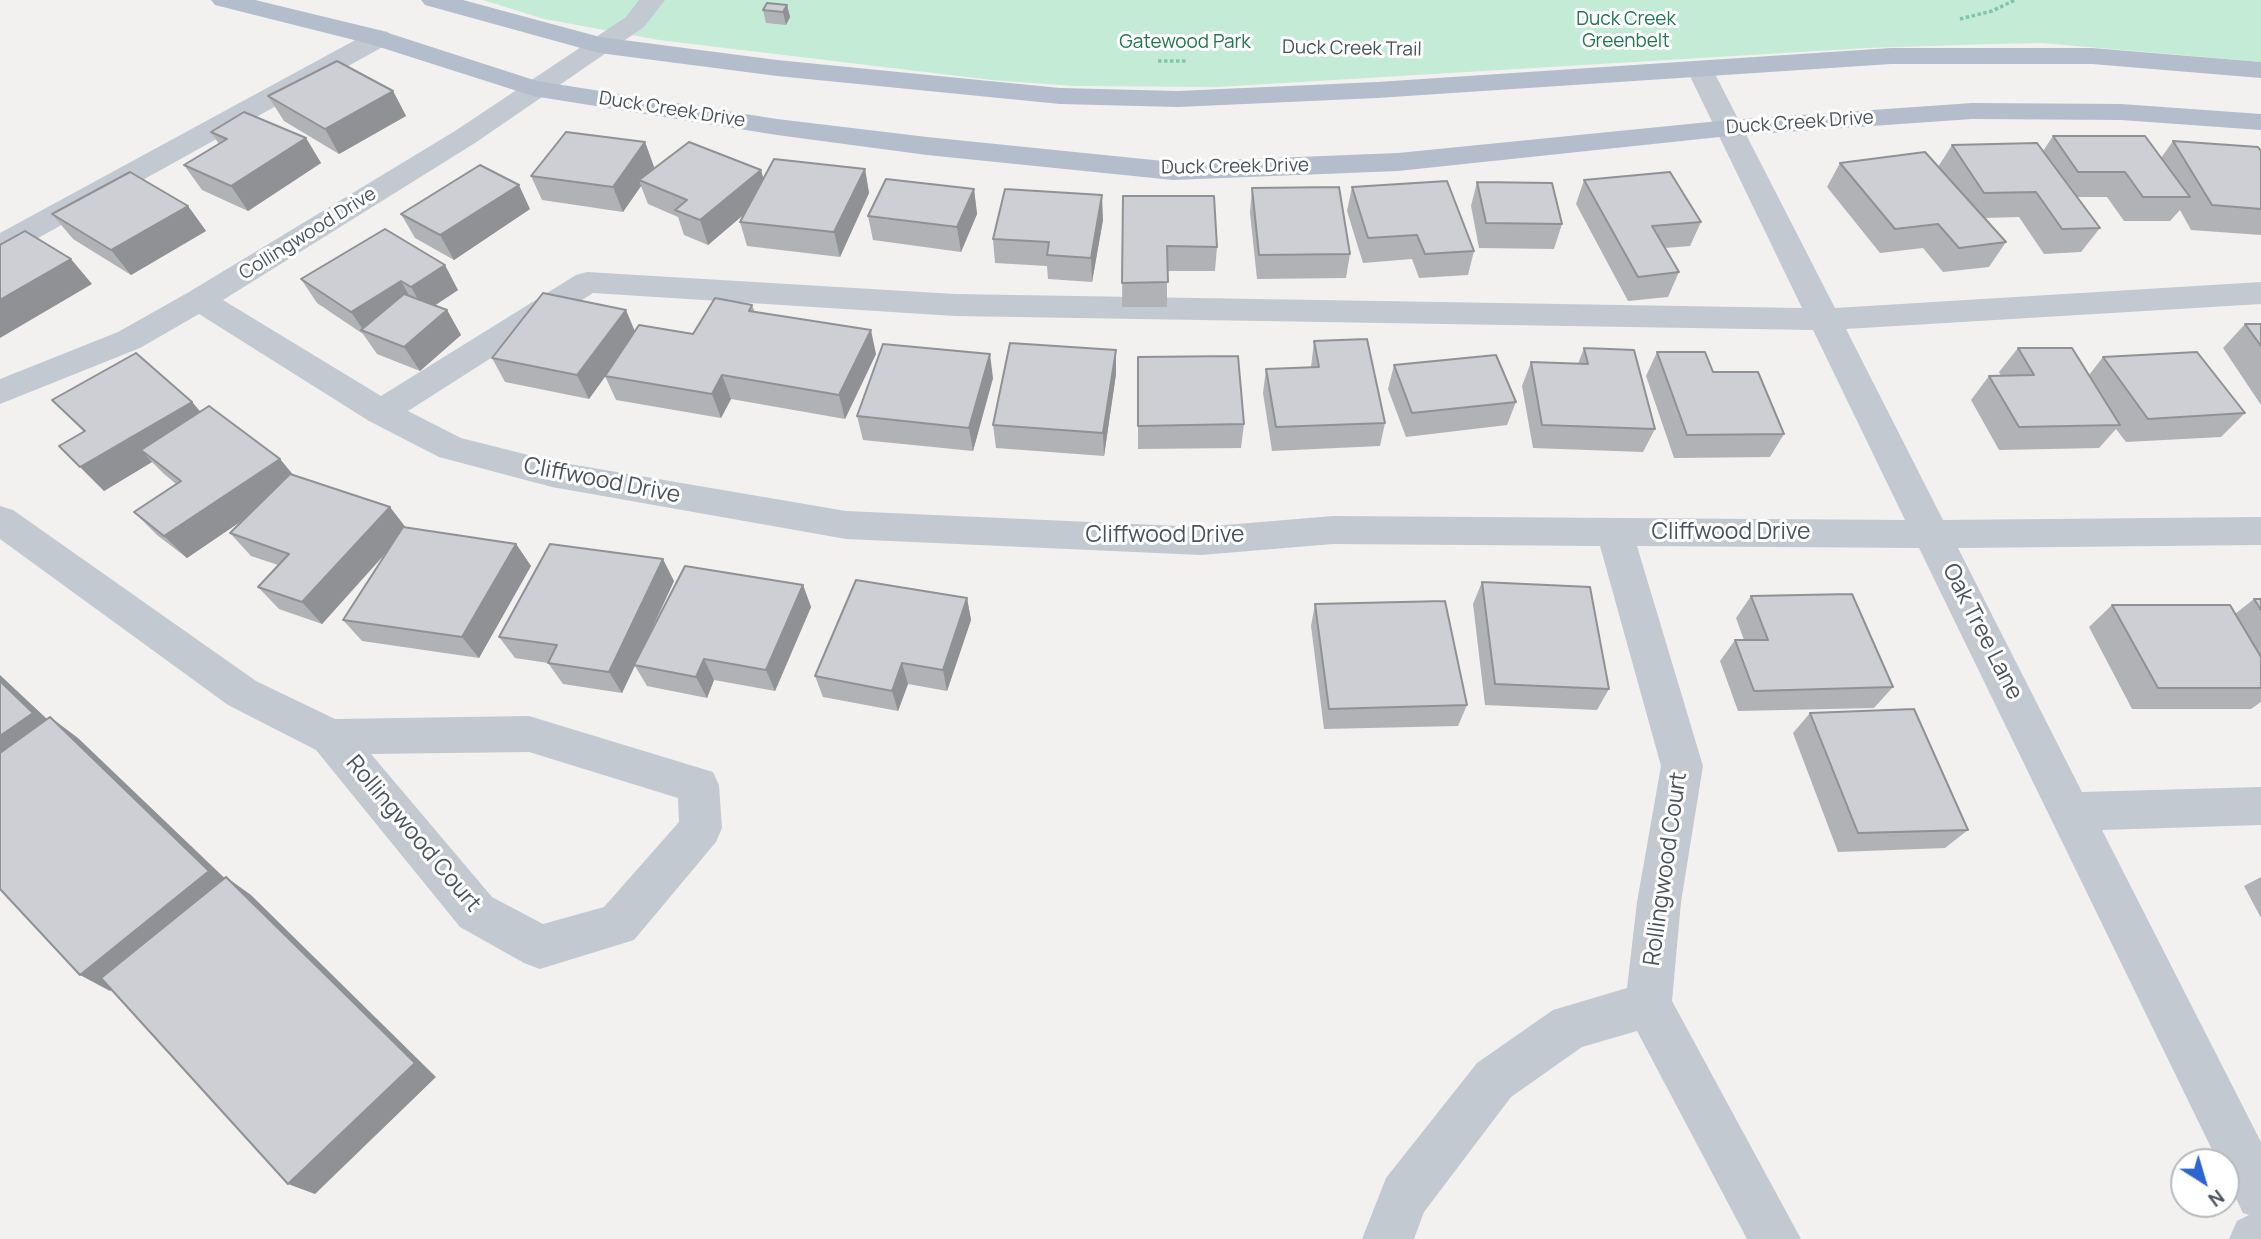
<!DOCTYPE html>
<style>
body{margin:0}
#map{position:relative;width:2261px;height:1239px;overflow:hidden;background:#f2f1f0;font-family:Manrope,sans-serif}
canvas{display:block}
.north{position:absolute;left:2170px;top:1148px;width:70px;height:70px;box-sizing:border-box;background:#fff;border:2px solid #b7babe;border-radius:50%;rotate:143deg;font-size:19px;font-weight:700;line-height:28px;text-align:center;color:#4a525c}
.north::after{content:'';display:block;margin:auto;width:24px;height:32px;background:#2c66d1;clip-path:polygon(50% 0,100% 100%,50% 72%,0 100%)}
</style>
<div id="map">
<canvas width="2261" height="1239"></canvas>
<div class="north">N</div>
</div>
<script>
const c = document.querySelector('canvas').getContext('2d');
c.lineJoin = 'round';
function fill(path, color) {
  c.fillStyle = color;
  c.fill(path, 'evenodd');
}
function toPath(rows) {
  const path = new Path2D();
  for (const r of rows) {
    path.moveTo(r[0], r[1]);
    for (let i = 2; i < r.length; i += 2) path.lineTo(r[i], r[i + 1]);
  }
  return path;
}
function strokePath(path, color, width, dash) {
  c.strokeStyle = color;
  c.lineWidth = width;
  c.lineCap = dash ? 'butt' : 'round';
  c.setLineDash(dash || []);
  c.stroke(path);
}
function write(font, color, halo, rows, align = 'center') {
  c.font = font + ' Manrope,sans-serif';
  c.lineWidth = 6;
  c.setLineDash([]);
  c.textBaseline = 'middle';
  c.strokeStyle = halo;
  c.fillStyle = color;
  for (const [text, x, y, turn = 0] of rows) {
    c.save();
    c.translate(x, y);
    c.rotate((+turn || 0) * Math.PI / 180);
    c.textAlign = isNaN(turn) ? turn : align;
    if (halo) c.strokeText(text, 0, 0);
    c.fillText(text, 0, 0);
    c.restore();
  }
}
fill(toPath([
 [483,0,2261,0,2261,62,2042,43,1992,44,1867,48,1217,87,1074,86,992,80,659,40,544,19]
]), '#c4ebd6');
strokePath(toPath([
 [1960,19,1992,11,2015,0],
 [1158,61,1187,61]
]), '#7fc6a9', 3.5, [3.5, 2.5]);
fill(toPath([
 [639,0,665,0,644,27,475,143,223,300,381,396,576,275,587,272,955,294,1802,308,1687,70,1691,64,1700,62,1709,64,1713,70,1835,308,2261,282,2261,304,1846,329,1943,520,2261,517,2261,545,1958,548,2082,792,2261,787,2261,825,2102,830,2261,1142,2261,1239,2229,1239,2237,1221,2249,1215,2243,1213,2226,1178,2226,1162,2218,1162,1919,548,1637,546,1703,766,1681,902,1672,1001,1801,1239,1747,1239,1637,1031,1582,1047,1511,1097,1424,1212,1414,1239,1362,1239,1386,1178,1477,1063,1553,1010,1627,988,1637,902,1661,766,1600,546,1333,544,1201,555,846,539,552,487,439,457,369,421,199,314,140,348,0,404,0,379,118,332,189,292,455,131,626,17,639,0],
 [593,293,955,316,1813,330,1905,520,1333,516,1201,527,846,511,552,461,461,438,408,411,593,293],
 [379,30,388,32,392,38,388,44,11,253,0,256,0,233,370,32,379,30],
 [0,506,13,510,256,681,335,719,529,716,713,772,719,785,722,828,716,842,634,940,540,969,524,963,460,927,316,750,228,705,0,539,0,506],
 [529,752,678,798,679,822,604,907,543,924,492,897,371,754,529,752]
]), '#c2c9d0');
fill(toPath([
 [211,0,255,0,379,30,537,81,777,119,927,137,1173,162,1398,153,1729,120,1972,103,2121,104,2261,114,2261,130,2121,120,1972,119,1729,136,1398,171,1173,180,927,155,777,135,533,96,370,44,215,5,211,0],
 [421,0,463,0,600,37,777,60,1060,88,1178,91,1377,82,1891,48,2092,48,2261,62,2261,78,2092,64,1891,64,1377,98,1178,107,1060,104,777,76,599,53,425,5,421,0]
]), '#b3bdcc');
fill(toPath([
 [787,5,790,17,786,25,766,23,763,10],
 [393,91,406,116,339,154,284,121,268,96],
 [211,132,306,138,321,163,248,211,202,190,184,165,219,144],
 [2053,136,2161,158,2173,141,2261,151,2261,235,2191,230,2180,210,2170,221,2124,221,2107,197,2077,197,2100,228,2081,252,2044,254,2019,217,1984,218,2006,242,1989,267,1943,272,1923,248,1880,253,1827,187,1840,163,1938,167,1952,145,2043,151],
 [645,142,654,167,652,170,761,170,763,179,865,169,869,193,840,257,747,246,740,222,743,215,708,245,684,235,678,217,648,204,641,186,623,212,542,200,531,176],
 [1584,180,1701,222,1690,246,1665,248,1679,272,1668,297,1628,301,1576,204],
 [1477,182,1562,224,1554,249,1479,248,1471,206],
 [1352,187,1474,251,1468,275,1419,278,1412,259,1363,263,1347,211],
 [1252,188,1350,254,1346,278,1257,279,1250,213],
 [974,189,977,214,961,252,873,240,868,216],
 [1123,196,1217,247,1215,271,1167,271,1167,307,1122,307],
 [188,206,206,231,131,275,73,239,52,214],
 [530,209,454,260,415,238,401,214],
 [1103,220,1092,282,1048,279,1047,266,995,263,993,239],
 [385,229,458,290,434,306,447,310,461,335,420,371,377,354,363,334,317,303,301,279],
 [752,305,755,312,876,354,845,419,731,399,721,418,616,400,605,376,589,399,505,382,492,358,635,331,693,334],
 [2245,324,2261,324,2261,405,2223,348],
 [1314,341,1385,423,1380,446,1272,451,1263,393,1266,369,1311,367],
 [1584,348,1655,429,1643,452,1533,448,1522,386,1531,362,1578,364],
 [2018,348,2089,375,2103,357,2245,413,2221,437,2126,442,2116,429,2099,448,1999,450,1971,400,1989,376,2001,376,1999,372],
 [1657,352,1713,372,1784,434,1770,457,1674,458,1646,376],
 [1138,357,1244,424,1241,448,1138,449],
 [1394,365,1516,402,1507,425,1406,437,1388,389],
 [1116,374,1104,456,996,448,993,425],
 [993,378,973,451,863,440,857,416],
 [52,400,192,402,200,412,280,459,293,475,406,528,516,544,531,566,479,658,362,641,343,620,388,551,322,624,279,609,258,587,278,565,251,556,230,533,244,519,187,558,157,535,134,512,176,484,163,473,152,462,104,491,83,431],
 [674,581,642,650,803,585,811,607,775,691,714,680,707,698,647,686,635,666,622,693,563,684,548,663,515,658,499,637],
 [1482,582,1609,689,1597,710,1485,705,1473,604],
 [1751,596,1893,687,1874,708,1738,711,1720,661,1735,640,1744,640,1736,618],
 [967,598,971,620,947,691,908,684,898,711,823,697,815,676],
 [2254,599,2261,599,2261,702,2251,709,2132,709,2089,627,2112,605,2235,614],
 [1315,604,1467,705,1458,726,1324,729,1311,626],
 [1810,713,1968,830,1945,848,1838,852,1793,733],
 [2261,877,2261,918,2244,886]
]), '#b1b2b6');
fill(toPath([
 [787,5,790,17,786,25,783,12],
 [393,91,406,116,339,154,325,129],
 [306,138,321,163,248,211,231,186],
 [645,142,654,167,644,182,639,180,641,186,623,212,613,187],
 [865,169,869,193,840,257,834,232],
 [761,170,768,194,708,245,700,220],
 [519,185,530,209,454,260,440,235],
 [974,189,977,214,961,252,957,227],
 [1102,195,1103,220,1092,282,1091,258],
 [188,206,206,231,131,275,111,250],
 [71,259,92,284,0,338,0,300],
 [445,265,458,290,425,312,411,287],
 [401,281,415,306,364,331,351,312],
 [447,310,461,335,420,371,404,347],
 [626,310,636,334,589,399,577,375],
 [871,330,876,354,845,419,839,395],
 [1116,350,1116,374,1104,456,1103,433],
 [990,354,993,378,973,451,969,428],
 [722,375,731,399,721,418,712,394],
 [192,402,213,426,141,450,152,462,104,491,80,467],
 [280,459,299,482,187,558,164,536],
 [390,507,407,529,322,624,302,602],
 [516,544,531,566,479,658,462,637],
 [663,559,674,581,622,693,609,672],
 [803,585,811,607,775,691,766,670],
 [967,598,971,620,947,691,943,670],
 [704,659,714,680,707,698,696,677],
 [902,663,908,684,898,711,892,691],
 [0,675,62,733,0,778],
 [50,717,78,738,235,888,110,991,80,975],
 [226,877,251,895,436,1077,315,1194,288,1184]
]), '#909194');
const building = toPath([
 [767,3,787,5,783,12,763,10,767,3],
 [337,61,393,91,325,129,268,96,337,61],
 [244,112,306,138,231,186,184,165,227,139,211,132,244,112],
 [566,132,645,142,613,187,531,176,566,132],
 [2053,136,2145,136,2190,197,2143,197,2125,172,2078,172,2053,136],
 [2173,141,2258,147,2261,151,2261,209,2212,205,2173,141],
 [689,142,761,170,700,220,675,210,687,200,639,180,689,142],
 [2037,143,2100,228,2062,229,2036,192,1984,193,1952,145,2037,143],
 [1925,152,2006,242,1959,248,1938,224,1895,229,1840,163,1925,152],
 [774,159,865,169,834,232,740,222,774,159],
 [480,165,519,185,440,235,401,214,480,165],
 [130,172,188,206,111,250,52,214,130,172],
 [1670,172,1701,222,1652,226,1679,272,1638,277,1584,180,1670,172],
 [886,179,974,189,957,227,868,216,886,179],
 [1447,181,1474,251,1425,254,1417,235,1368,238,1352,187,1447,181],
 [1477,182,1552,183,1562,224,1486,223,1477,182],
 [1339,187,1350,254,1259,255,1252,188,1339,187],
 [1005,189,1102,195,1091,258,1047,255,1049,242,993,239,1005,189],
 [1123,196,1214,196,1217,247,1167,246,1168,282,1122,283,1123,196],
 [385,229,445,265,411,287,401,281,351,312,301,279,385,229],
 [25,231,71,259,0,300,0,245,25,231],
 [543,293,626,310,577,375,492,358,543,293],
 [404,294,447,310,404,347,361,330,404,294],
 [715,298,752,305,749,311,871,330,839,395,722,375,712,394,605,376,639,325,693,334,715,298],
 [2245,324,2261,324,2261,346,2245,324],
 [1367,339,1385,423,1276,427,1266,369,1319,367,1314,341,1367,339],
 [1010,343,1116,350,1103,433,993,425,1010,343],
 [883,344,990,354,969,428,857,416,883,344],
 [1584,348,1634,350,1655,429,1542,425,1531,362,1588,364,1584,348],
 [2018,348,2072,348,2120,425,2019,427,1989,376,2034,375,2018,348],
 [1657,352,1705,352,1713,372,1758,372,1784,434,1687,435,1657,352],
 [2197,352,2245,413,2148,419,2103,357,2197,352],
 [136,353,192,402,80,467,59,446,85,431,52,400,136,353],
 [1496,355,1516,402,1412,413,1394,365,1496,355],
 [1238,356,1244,424,1138,426,1138,357,1238,356],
 [209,406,280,459,164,536,134,512,181,481,141,450,209,406],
 [290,474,390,507,302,602,258,587,289,554,230,533,290,474],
 [403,527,516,544,462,637,343,620,403,527],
 [550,544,663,559,609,672,548,663,557,645,499,637,550,544],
 [685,566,803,585,766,670,704,659,696,677,634,665,685,566],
 [856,580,967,598,943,670,902,663,892,691,815,676,856,580],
 [1482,582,1590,587,1609,689,1495,684,1482,582],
 [1852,594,1893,687,1754,691,1735,640,1768,640,1751,596,1852,594],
 [2254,599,2261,599,2261,610,2254,599],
 [1445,601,1467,705,1329,709,1315,604,1445,601],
 [2112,605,2230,605,2261,657,2261,688,2158,688,2112,605],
 [0,681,33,713,0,736,0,681],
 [1914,709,1968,830,1858,833,1810,713,1914,709],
 [50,717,209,871,80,975,0,889,0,753,50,717],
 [226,877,415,1063,288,1184,101,978,226,877]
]);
fill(building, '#cecfd4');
strokePath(building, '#909194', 2);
write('19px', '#217753', '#fff', [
 ["Duck Creek",1626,20],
 ["Greenbelt",1626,42],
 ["Gatewood Park",1185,43]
]);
write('19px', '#4a525c', '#fff', [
 ["Duck Creek Trail",1352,49,1],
 ["Duck Creek Drive",672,110,9],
 ["Duck Creek Drive",1800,123,-4],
 ["Duck Creek Drive",1235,167,-1],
 ["Collingwood Drive",308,234,-32]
]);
write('23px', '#4a525c', '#fff', [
 ["Cliffwood Drive",602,481,11],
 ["Cliffwood Drive",1731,533],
 ["Cliffwood Drive",1165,536],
 ["Oak Tree Lane",1982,632,63],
 ["Rollingwood Court",413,834,50],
 ["Rollingwood Court",1666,869,-82]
]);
</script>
